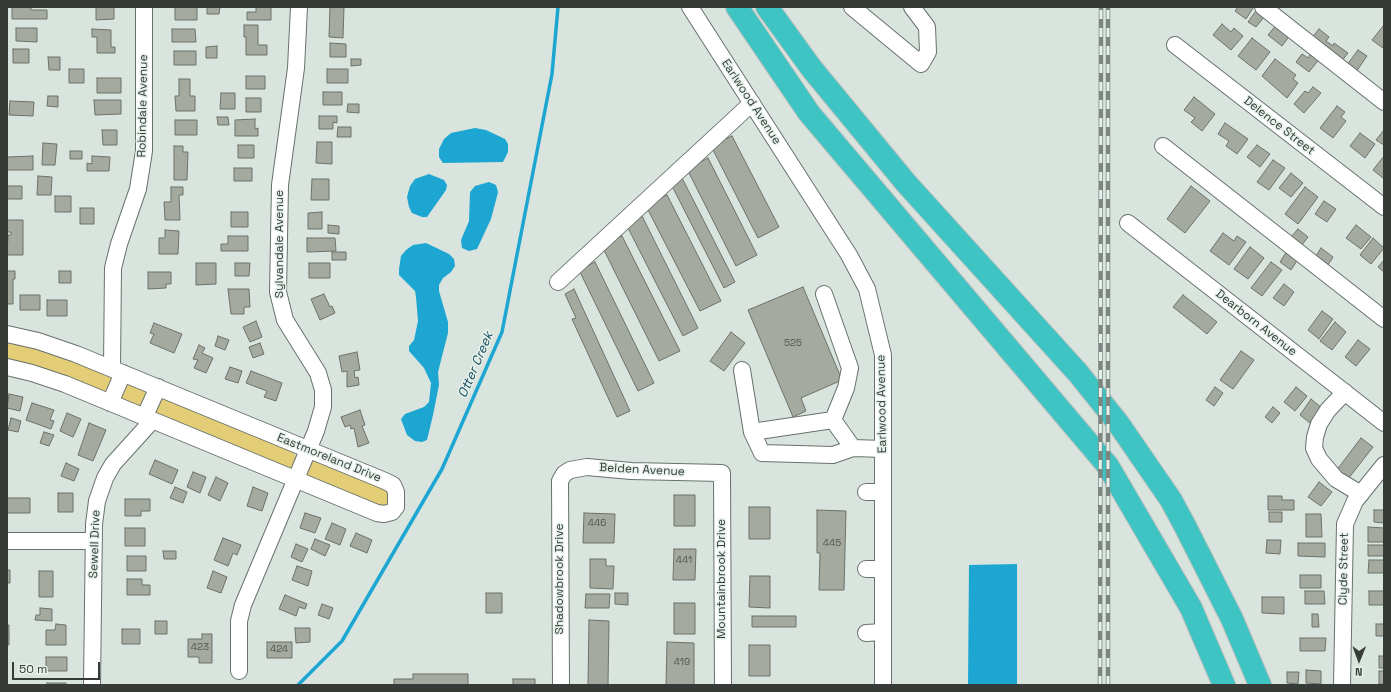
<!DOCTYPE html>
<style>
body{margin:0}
#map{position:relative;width:1391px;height:692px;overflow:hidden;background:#d8e4dd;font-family:"Space Grotesk",sans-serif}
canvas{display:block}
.frame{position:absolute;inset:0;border:8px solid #363b38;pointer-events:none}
.north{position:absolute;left:1339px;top:640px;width:40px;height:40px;-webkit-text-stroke:3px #e5f1ea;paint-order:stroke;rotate:181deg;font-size:11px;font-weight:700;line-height:16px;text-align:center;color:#363b38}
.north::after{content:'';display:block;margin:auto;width:14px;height:18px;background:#363b38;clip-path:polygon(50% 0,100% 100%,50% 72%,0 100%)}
.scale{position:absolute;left:12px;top:662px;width:88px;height:18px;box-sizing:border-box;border:2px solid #363b38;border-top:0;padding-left:5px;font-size:12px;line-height:14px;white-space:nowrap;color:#363b38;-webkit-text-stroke:3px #e5f1ea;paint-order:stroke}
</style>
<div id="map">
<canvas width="1391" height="692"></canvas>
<div class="frame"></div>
<div class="north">N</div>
<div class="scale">50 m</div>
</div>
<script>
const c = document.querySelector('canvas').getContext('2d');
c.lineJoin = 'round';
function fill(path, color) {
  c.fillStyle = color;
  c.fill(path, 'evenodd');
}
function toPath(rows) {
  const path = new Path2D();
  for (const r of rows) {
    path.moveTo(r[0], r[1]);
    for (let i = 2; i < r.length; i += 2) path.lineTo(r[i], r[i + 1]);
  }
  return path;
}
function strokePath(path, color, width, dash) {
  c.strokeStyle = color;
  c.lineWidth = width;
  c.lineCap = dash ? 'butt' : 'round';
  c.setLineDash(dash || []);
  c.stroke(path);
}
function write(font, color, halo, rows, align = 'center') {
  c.font = font + ' "Space Grotesk",sans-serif';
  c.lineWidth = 3;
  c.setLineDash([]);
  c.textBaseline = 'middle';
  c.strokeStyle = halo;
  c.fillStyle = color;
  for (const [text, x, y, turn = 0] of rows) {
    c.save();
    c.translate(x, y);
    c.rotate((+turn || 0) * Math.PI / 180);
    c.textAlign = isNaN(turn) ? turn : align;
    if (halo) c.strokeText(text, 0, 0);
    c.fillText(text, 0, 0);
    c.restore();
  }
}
fill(toPath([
 [7,340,37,347,111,376,112,381,109,390,105,392,7,362],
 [131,384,144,390,146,394,143,405,138,408,122,401,121,397,124,387],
 [166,398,291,449,297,458,293,467,290,469,156,414,155,411,160,399],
 [313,461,318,461,388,490,389,509,308,477,307,473,309,465]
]), '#e3cd76');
fill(toPath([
 [475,128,486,130,505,139,508,144,508,152,503,162,443,163,439,157,439,149,444,139,451,133],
 [429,174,444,180,447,185,446,190,427,217,422,217,412,213,409,207,407,197,410,186,415,179],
 [489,182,496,185,498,192,496,200,491,219,477,249,469,251,462,248,461,240,469,221,470,192,475,186],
 [426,243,449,254,454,259,455,266,451,272,443,278,439,285,439,291,448,322,448,333,438,372,439,385,433,415,427,440,422,442,415,441,407,435,401,419,405,414,424,407,429,402,431,383,424,368,409,351,409,346,414,340,418,321,416,297,415,291,399,275,399,269,401,256,406,250,413,245],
 [1017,564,1017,685,968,685,969,565]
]), '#1da6d2');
strokePath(toPath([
 [298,685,342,641,442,469,502,332,552,74,558,7]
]), '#1da6d2', 3.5);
const building = toPath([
 [12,7,31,7,31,10,47,10,47,19,12,19,12,7],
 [96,7,114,7,114,19,96,20,96,7],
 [175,7,197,7,197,20,175,20,175,7],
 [207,7,220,7,219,14,207,14,207,7],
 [256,7,271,7,271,20,247,20,247,12,256,12,256,7],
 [330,7,344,7,343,38,329,37,330,7],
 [1238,7,1251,7,1253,8,1246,19,1235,11,1238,7],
 [1256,11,1264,17,1256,27,1248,22,1256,11],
 [1222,24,1231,32,1234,28,1243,36,1231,50,1213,35,1222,24],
 [1277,24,1290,35,1282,46,1268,35,1277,24],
 [244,25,258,25,258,45,267,45,267,55,246,55,246,37,244,37,244,25],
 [1384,25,1384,47,1383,48,1372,40,1384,25],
 [16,28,37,28,37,42,16,41,16,28],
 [92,29,111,30,111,47,115,47,115,53,97,53,97,37,92,37,92,29],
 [172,29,195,29,196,42,172,42,172,29],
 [1319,29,1329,37,1326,41,1333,46,1334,43,1348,53,1341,62,1311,39,1319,29],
 [1252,38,1270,52,1256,70,1238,56,1252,38],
 [330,43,346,44,346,57,330,57,330,43],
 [217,46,217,58,206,58,206,47,217,46],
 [13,49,29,49,29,63,13,63,13,49],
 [1358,50,1367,56,1356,72,1347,65,1358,50],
 [174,51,196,51,196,65,174,65,174,51],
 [1312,52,1320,58,1309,72,1296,62,1302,54,1308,58,1312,52],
 [48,57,60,57,60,70,49,70,48,57],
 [351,59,361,59,361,65,351,66,351,59],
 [1275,59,1296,75,1293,79,1298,83,1287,98,1262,76,1275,59],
 [69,69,84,69,84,83,69,83,69,69],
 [327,69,348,69,348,83,327,83,327,69],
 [246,76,265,76,265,89,246,89,246,76],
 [97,78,121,78,121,93,97,93,97,78],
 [179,79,190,79,190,96,195,96,195,111,176,111,175,96,179,96,179,79],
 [1313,87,1321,93,1304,113,1294,104,1305,91,1308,93,1313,87],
 [323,92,342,92,342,105,323,105,323,92],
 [221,93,235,93,235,109,220,109,221,93],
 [48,96,58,96,58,107,47,106,48,96],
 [1194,97,1215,114,1202,131,1191,122,1195,118,1184,110,1194,97],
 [246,98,261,98,261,112,246,112,246,98],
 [94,100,121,100,121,114,95,115,94,100],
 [10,101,34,102,33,116,9,115,10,101],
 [348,104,359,104,359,113,347,112,348,104],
 [1337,106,1345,112,1341,117,1346,121,1333,138,1320,128,1337,106],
 [319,116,337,116,337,123,333,122,333,129,319,129,319,116],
 [217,117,228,117,229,125,218,125,217,117],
 [255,119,255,129,258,128,258,136,235,136,235,120,255,119],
 [175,120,197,120,197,135,175,135,175,120],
 [1225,123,1248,139,1237,154,1226,146,1229,141,1218,134,1225,123],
 [338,127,351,127,351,137,337,137,338,127],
 [102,130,117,130,117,145,103,145,102,130],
 [1384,130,1384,145,1376,140,1384,130],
 [1360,133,1375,144,1365,158,1350,146,1360,133],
 [732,136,779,227,758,238,711,146,732,136],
 [317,142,332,142,332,164,316,163,317,142],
 [43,143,57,144,55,165,42,165,43,143],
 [238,145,254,145,254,158,238,158,238,145],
 [1257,145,1270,154,1260,167,1247,157,1257,145],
 [174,146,183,146,183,152,188,152,187,180,174,180,174,146],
 [70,151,82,151,82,159,70,159,70,151],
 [33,156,33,170,7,170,7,157,33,156],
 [92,156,110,157,109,171,87,171,87,163,92,164,92,156],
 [1384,156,1384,177,1383,178,1373,170,1384,156],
 [708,158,757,255,736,266,687,169,708,158],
 [1273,160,1285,168,1269,190,1257,182,1273,160],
 [234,168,252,168,252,181,234,181,234,168],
 [1291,173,1303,183,1291,197,1279,188,1291,173],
 [38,176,52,177,51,195,37,195,38,176],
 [682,178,735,282,724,288,671,184,682,178],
 [312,179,329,179,329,200,311,200,312,179],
 [7,186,22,186,22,199,7,199,7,186],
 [1191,186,1210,201,1185,233,1167,219,1191,186],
 [171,187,183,187,183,195,179,195,180,220,165,220,164,202,171,202,171,187],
 [1305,187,1318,197,1298,224,1285,214,1305,187],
 [667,195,721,301,700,311,646,206,667,195],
 [55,196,71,196,71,212,55,212,55,196],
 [1324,201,1336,209,1327,222,1315,214,1324,201],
 [80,208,94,208,94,224,80,224,80,208],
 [231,212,248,212,248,227,231,227,231,212],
 [322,212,322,229,308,229,308,213,322,212],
 [642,216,698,328,683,336,626,224,642,216],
 [7,220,23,220,23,255,7,255,8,235,11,235,11,232,7,232,7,220],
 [328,225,339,226,339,234,328,233,328,225],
 [1356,225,1371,237,1361,249,1346,238,1356,225],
 [1298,229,1308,237,1301,246,1290,238,1298,229],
 [165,230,179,231,178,254,159,254,159,238,165,238,165,230],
 [1223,233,1234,241,1237,236,1246,242,1229,265,1210,251,1223,233],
 [228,236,248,236,248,251,221,251,221,244,228,244,228,236],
 [622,236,680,351,659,361,602,246,622,236],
 [307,238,335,238,336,251,307,252,307,238],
 [1373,238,1384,248,1371,264,1360,255,1373,238],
 [1250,247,1264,258,1248,279,1234,269,1250,247],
 [1321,248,1333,257,1326,268,1314,259,1321,248],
 [1287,251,1298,259,1291,270,1280,262,1287,251],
 [332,252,346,252,346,260,332,260,332,252],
 [1384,260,1384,272,1378,267,1384,260],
 [595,262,654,383,638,391,579,270,595,262],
 [1271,262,1282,270,1262,296,1251,288,1271,262],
 [196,263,216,263,216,284,196,285,196,263],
 [235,263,250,263,249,276,235,276,235,263],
 [309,263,330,263,330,278,309,278,309,263],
 [7,271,15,271,15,279,13,279,13,304,7,304,7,271],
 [59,271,71,271,71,283,59,283,59,271],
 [148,272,171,272,171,284,166,284,166,288,148,289,148,272],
 [1284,284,1294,292,1284,306,1273,298,1284,284],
 [803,287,842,380,801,398,806,411,793,417,748,310,803,287],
 [228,289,249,289,250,307,244,307,244,314,231,314,228,289],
 [574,289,630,411,617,417,572,319,576,318,565,294,574,289],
 [324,294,330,307,332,306,335,313,320,320,311,299,324,294],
 [20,295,40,295,40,310,20,310,20,295],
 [1183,295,1217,322,1207,334,1173,307,1183,295],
 [47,300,67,300,67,316,47,316,47,300],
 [1322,311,1333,319,1319,339,1308,330,1322,311],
 [256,321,262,337,250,342,243,327,256,321],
 [1335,322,1346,332,1332,350,1320,341,1335,322],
 [154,323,182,334,174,353,150,343,154,334,150,333,154,323],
 [731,332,745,343,724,371,710,361,731,332],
 [218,336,229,340,225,350,215,346,218,336],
 [1358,340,1370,349,1356,366,1345,357,1358,340],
 [260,343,264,354,253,358,249,347,260,343],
 [199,345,205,348,202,353,213,358,206,373,194,368,198,360,193,359,199,345],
 [1241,351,1254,360,1233,389,1220,380,1241,351],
 [357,352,360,370,354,371,355,378,358,377,359,385,347,387,347,371,342,372,339,356,357,352],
 [230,367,242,371,238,383,225,379,230,367],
 [251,371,282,383,276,401,264,397,267,391,246,383,251,371],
 [1215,387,1223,393,1214,406,1206,400,1215,387],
 [1296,387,1307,396,1295,411,1284,402,1296,387],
 [9,394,23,397,20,411,7,408,9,394],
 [1311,399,1322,408,1310,423,1300,415,1311,399],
 [32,403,54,410,50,420,54,421,51,429,26,420,32,403],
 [1273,407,1280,413,1272,423,1265,417,1273,407],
 [360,410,365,425,362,426,369,443,358,447,354,428,351,429,350,425,345,427,341,417,360,410],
 [67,413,81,419,73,437,60,431,67,413],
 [11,418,21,421,18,432,8,430,11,418],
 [89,423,106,430,93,461,78,455,89,423],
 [44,432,54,435,49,446,40,443,44,432],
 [1361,438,1373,447,1348,479,1336,471,1361,438],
 [155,460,178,470,172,484,149,474,155,460],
 [66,463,79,469,74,481,61,476,66,463],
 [193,472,206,477,200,493,187,487,193,472],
 [216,477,228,483,220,501,208,495,216,477],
 [1319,482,1332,492,1321,506,1308,497,1319,482],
 [175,487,187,492,183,503,170,498,175,487],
 [253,487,268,493,262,511,247,506,253,487],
 [58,493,73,493,73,512,58,512,58,493],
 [674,495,695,495,695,526,674,526,674,495],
 [1268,496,1282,496,1282,500,1294,500,1294,510,1268,510,1268,496],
 [7,498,30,498,30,513,7,513,7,498],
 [125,499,150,499,150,511,141,511,141,516,125,516,125,499],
 [749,507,770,507,770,539,749,539,749,507],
 [817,510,846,511,844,590,819,590,820,553,817,553,817,510],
 [1374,510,1384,510,1384,523,1374,522,1374,510],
 [1269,512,1282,512,1282,522,1269,522,1269,512],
 [305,513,321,518,315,533,300,528,305,513],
 [584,513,615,514,614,543,583,543,584,513],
 [1306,514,1321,514,1322,537,1306,537,1306,514],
 [332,523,346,529,340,545,325,539,332,523],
 [1368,527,1384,528,1384,542,1368,542,1368,527],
 [125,528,145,528,145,546,125,546,125,528],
 [356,533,372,540,367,553,350,546,356,533],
 [223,538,241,545,237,555,233,553,228,566,214,560,223,538],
 [315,539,330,545,325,556,311,549,315,539],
 [1267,540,1281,540,1280,554,1266,553,1267,540],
 [1298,543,1325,543,1325,557,1298,556,1298,543],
 [296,544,308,549,302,562,291,557,296,544],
 [1368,545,1384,545,1384,556,1368,556,1368,545],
 [674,549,696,549,695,580,673,580,674,549],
 [163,551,176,551,176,559,164,559,163,551],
 [127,556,146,556,146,571,127,571,127,556],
 [590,559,606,559,606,566,614,566,613,589,590,588,590,559],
 [1369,560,1384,560,1384,573,1368,573,1369,560],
 [297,566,312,571,308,586,292,580,297,566],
 [7,570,10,570,10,583,7,583,7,570],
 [39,571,53,571,53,597,39,597,39,571],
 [213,571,227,577,221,593,207,588,213,571],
 [1300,575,1321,575,1321,588,1300,588,1300,575],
 [750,576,770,576,770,608,749,607,750,576],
 [127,579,142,579,142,585,150,585,150,595,127,595,127,579],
 [1305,591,1324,591,1325,604,1305,604,1305,591],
 [1369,591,1384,591,1384,605,1369,605,1369,591],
 [486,593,502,593,502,613,486,613,486,593],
 [615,593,628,593,628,605,615,604,615,593],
 [586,594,610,594,609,608,585,608,586,594],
 [285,595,307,604,305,609,299,607,296,616,279,609,285,595],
 [1262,597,1284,597,1284,614,1262,613,1262,597],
 [674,603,695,603,695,634,674,634,674,603],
 [322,604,333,608,329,619,318,615,322,604],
 [40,608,52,609,52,621,35,620,36,615,40,615,40,608],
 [1312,614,1318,614,1319,627,1312,627,1312,614],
 [752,616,796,616,796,627,752,627,752,616],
 [589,620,609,621,608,685,588,685,589,620],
 [155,621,167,621,167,634,155,634,155,621],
 [56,624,66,625,66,645,46,645,46,630,55,630,56,624],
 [1376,624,1384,624,1384,636,1376,636,1376,624],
 [7,625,9,625,9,645,7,645,7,625],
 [295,628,310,628,310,642,296,643,295,628],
 [122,629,140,629,140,644,122,644,122,629],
 [202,634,212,634,212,663,199,663,199,657,188,657,188,639,202,639,202,634],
 [1300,638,1326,638,1325,651,1300,651,1300,638],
 [267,642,292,642,292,658,267,658,267,642],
 [667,642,694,643,694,685,666,685,667,642],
 [749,645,770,645,770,676,749,676,749,645],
 [1379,656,1384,656,1384,668,1379,668,1379,656],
 [46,657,67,657,67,671,46,671,46,657],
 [1306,670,1321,671,1321,684,1306,683,1306,670],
 [1379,671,1384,671,1384,684,1379,684,1379,671],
 [1287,672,1299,672,1298,684,1287,683,1287,672],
 [413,674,468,674,468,685,394,685,394,679,413,679,413,674],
 [513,679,535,679,535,685,513,685,513,679],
 [47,683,66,683,66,685,47,685,47,683]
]);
fill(building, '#a5aaa0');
strokePath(building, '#6d7268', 1);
const minor = toPath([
 [690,7,849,255,867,289,883,355,883,685],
 [852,7,921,64,928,52,927,27,912,7],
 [1263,7,1384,102],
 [1175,45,1384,207],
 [1163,146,1384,319],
 [1128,223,1384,423],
 [558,282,752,103],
 [824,294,850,368,846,388,833,420,853,448],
 [7,334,38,341,76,354,385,481,393,485,396,492,396,507,392,512,384,514,377,513,65,384,32,373,7,367],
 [112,368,113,268,119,244,138,189,144,151,144,7],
 [742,370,752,432,762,453,833,455,853,448,883,449],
 [1345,392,1328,410,1319,424,1315,437,1314,448,1319,459,1336,479,1361,494],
 [110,403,123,373],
 [144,418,158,387],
 [752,432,833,420],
 [866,492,883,492],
 [7,541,94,541],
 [866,569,883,569],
 [866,633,883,632],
 [239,671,239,621,243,605,316,431,323,407,323,390,318,373,285,320,278,292,280,185,296,68,299,7],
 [92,685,94,524,97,501,105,478,113,464,152,421],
 [561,685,560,481,564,474,570,470,587,467,631,471,722,473,723,685],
 [1342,685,1345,524,1355,501,1384,465]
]);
const highway = toPath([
 [737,7,809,113,1108,466,1191,608,1224,685],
 [767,7,812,69,906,183,1078,373,1118,423,1171,500,1185,526,1232,619,1260,685]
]);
strokePath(minor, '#68726c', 18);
strokePath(highway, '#bfc0bf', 24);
strokePath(minor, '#fff', 16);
strokePath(highway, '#3ec4c2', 22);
const rail = toPath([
 [1100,685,1101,7],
 [1108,685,1108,7]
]);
strokePath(rail, '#7d8581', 4.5);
strokePath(rail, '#e5f1ea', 3, [9]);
write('10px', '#525752', null, [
 ["525",793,343],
 ["446",597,523],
 ["445",832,543],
 ["441",684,560],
 ["423",200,647],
 ["424",279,649],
 ["419",682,662]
]);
write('12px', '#363b38', '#e5f1ea', [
 ["Earlwood Avenue",751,102,57],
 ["Robindale Avenue",143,106,-89],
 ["Delence Street",1279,126,38],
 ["Sylvandale Avenue",280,244,-90],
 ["Dearborn Avenue",1256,323,38],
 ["Earlwood Avenue",882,404,-91],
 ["Eastmoreland Drive",329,458,22],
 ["Belden Avenue",642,470,3],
 ["Sewell Drive",95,544,-88],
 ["Clyde Street",1344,569,-89],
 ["Shadowbrook Drive",560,579,-90],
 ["Mountainbrook Drive",722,579,-90]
]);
write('italic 13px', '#194c5f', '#e5f1ea', [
 ["Otter Creek",476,365,-67]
]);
</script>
